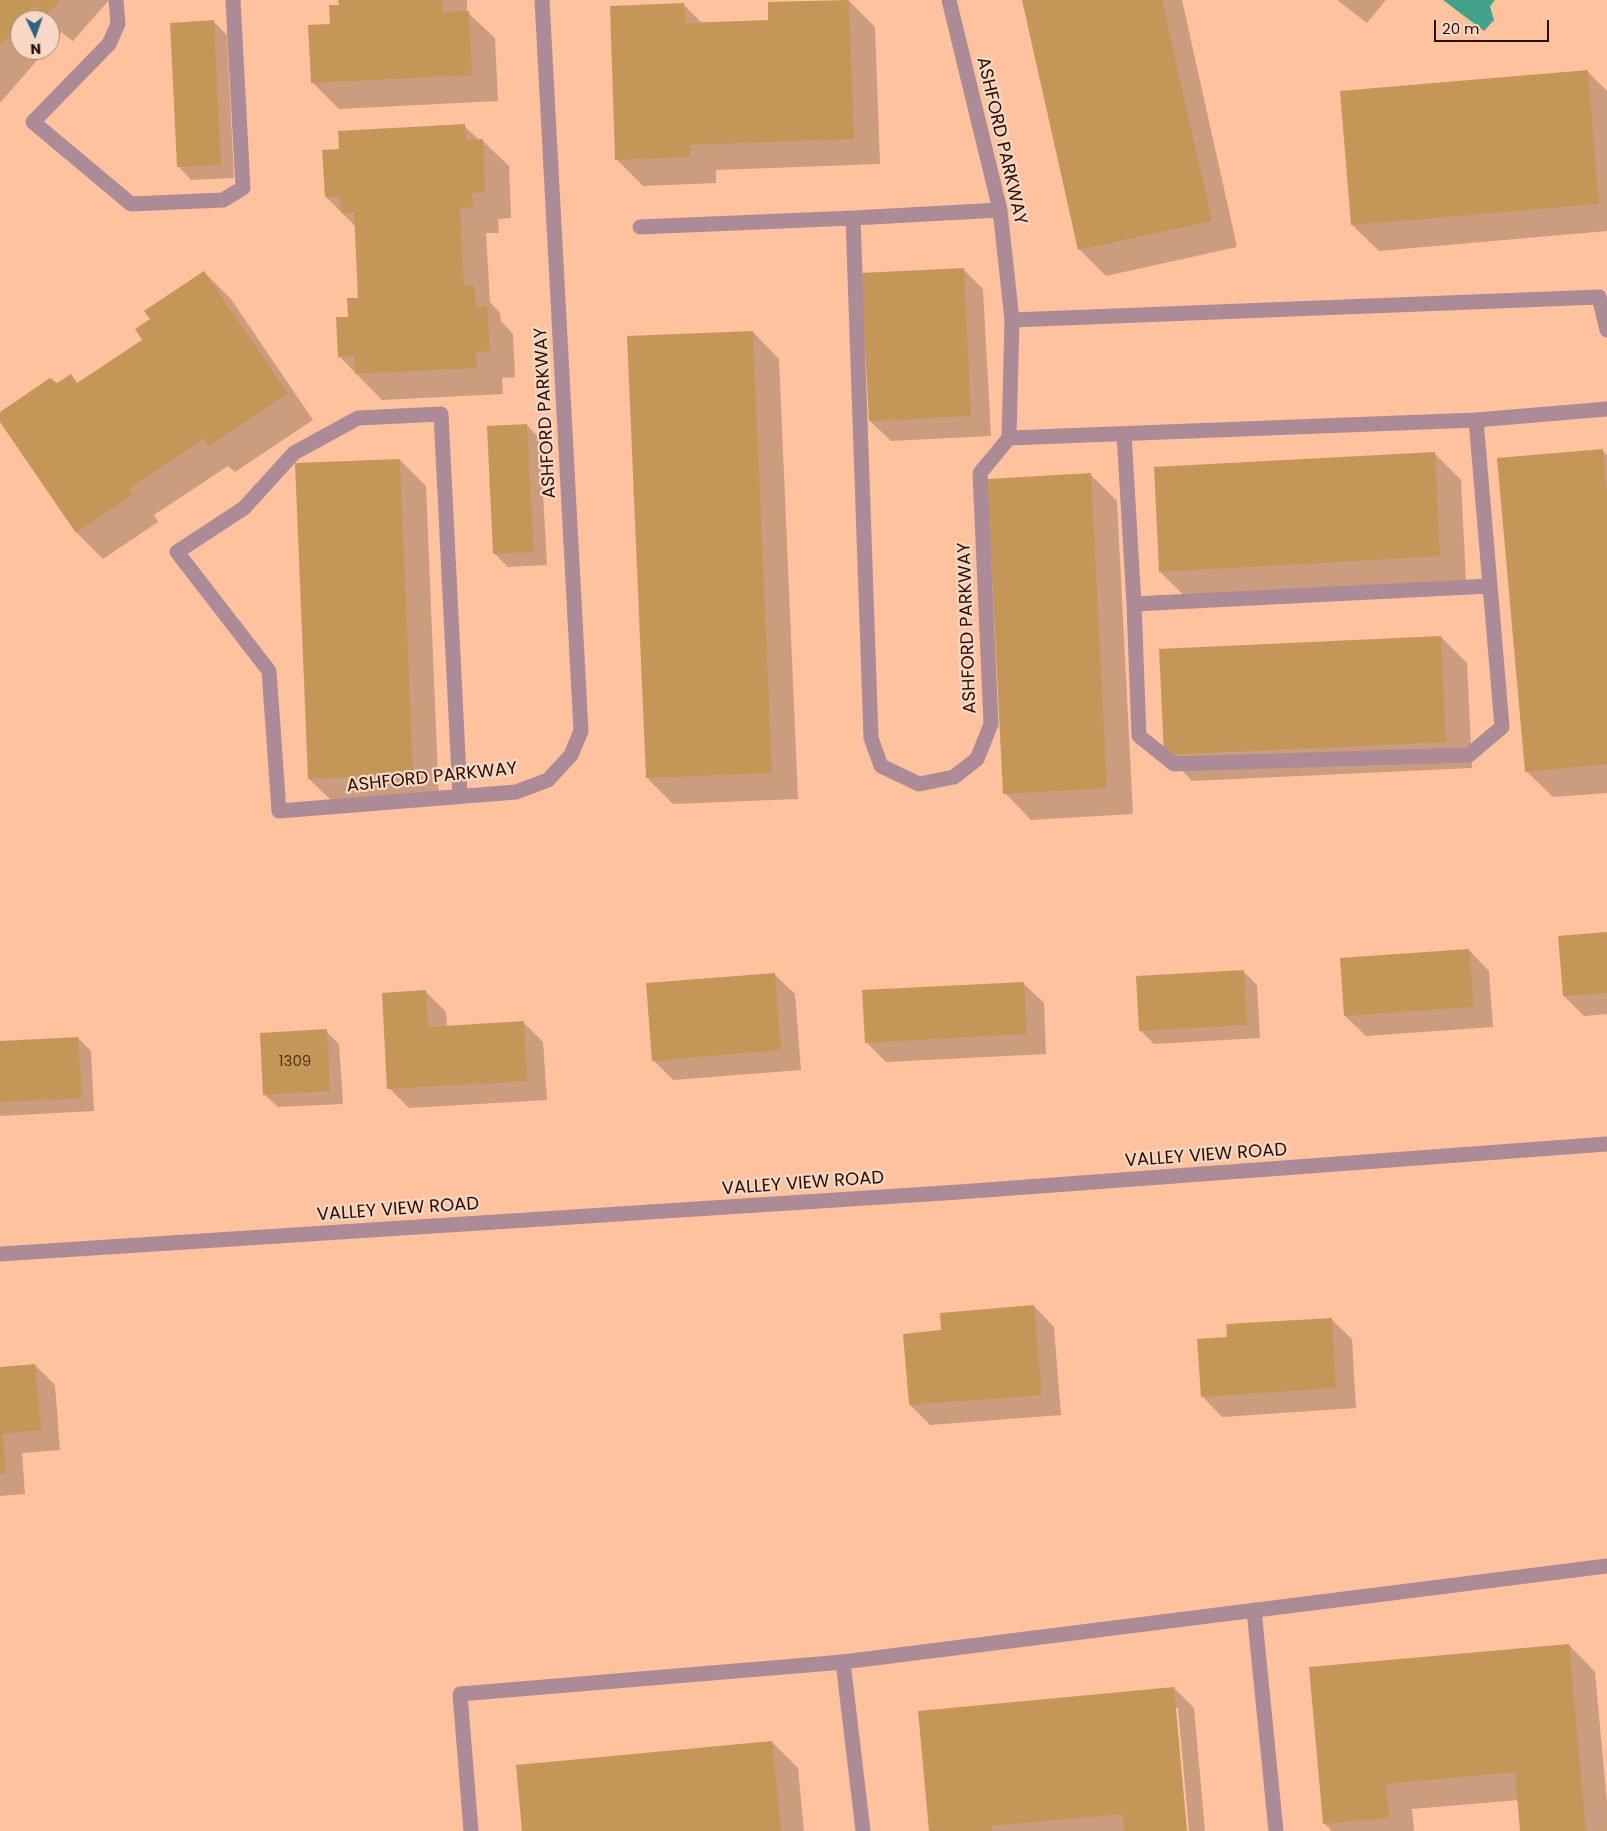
<!DOCTYPE html>
<style>
body{margin:0}
#map{position:relative;width:1607px;height:1831px;overflow:hidden;background:#fec39e;font-family:Poppins,sans-serif}
canvas{display:block}
.north{position:absolute;left:10px;top:10px;width:50px;height:50px;box-sizing:border-box;background:#f6d8c5;border:1px solid #a48776;border-radius:50%;rotate:177deg;font-size:14px;font-weight:700;line-height:20px;text-align:center;color:#280e00}
.north::after{content:'';display:block;margin:auto;width:18px;height:22px;background:#2f6480;clip-path:polygon(50% 0,100% 100%,50% 72%,0 100%)}
.scale{position:absolute;left:1434px;top:20px;width:115px;height:22px;box-sizing:border-box;border:2px solid #280e00;border-top:0;padding-left:6px;font-size:15px;line-height:18px;white-space:nowrap;color:#280e00;-webkit-text-stroke:4px #f6d8c5;paint-order:stroke}
</style>
<div id="map">
<canvas width="1607" height="1831"></canvas>
<div class="north">N</div>
<div class="scale">20 m</div>
</div>
<script>
const c = document.querySelector('canvas').getContext('2d');
c.lineJoin = 'round';
function fill(path, color) {
  c.fillStyle = color;
  c.fill(path, 'evenodd');
}
function toPath(rows) {
  const path = new Path2D();
  for (const r of rows) {
    path.moveTo(r[0], r[1]);
    for (let i = 2; i < r.length; i += 2) path.lineTo(r[i], r[i + 1]);
  }
  return path;
}
function strokePath(path, color, width, dash) {
  c.strokeStyle = color;
  c.lineWidth = width;
  c.lineCap = dash ? 'butt' : 'round';
  c.setLineDash(dash || []);
  c.stroke(path);
}
function write(font, color, halo, rows, align = 'center') {
  c.font = font + ' Poppins,sans-serif';
  c.lineWidth = 4.5;
  c.setLineDash([]);
  c.textBaseline = 'middle';
  c.strokeStyle = halo;
  c.fillStyle = color;
  for (const [text, x, y, turn = 0] of rows) {
    c.save();
    c.translate(x, y);
    c.rotate((+turn || 0) * Math.PI / 180);
    c.textAlign = isNaN(turn) ? turn : align;
    if (halo) c.strokeText(text, 0, 0);
    c.fillText(text, 0, 0);
    c.restore();
  }
}
fill(toPath([
 [1443,0,1495,0,1490,6,1494,20,1484,31]
]), '#43a28a');
fill(toPath([
 [0,0,109,0,73,41,61,32,50,45,50,20,20,20,20,50,46,50,0,103],
 [340,0,467,0,467,12,495,38,498,101,339,109,313,83,310,26,331,25,340,6],
 [1023,0,1182,0,1237,247,1106,276,1080,250],
 [1337,0,1386,0,1367,23],
 [849,1,875,27,880,164,716,170,716,183,643,186,616,159,684,5,702,23,770,21],
 [214,22,227,35,234,178,191,180,178,166],
 [1587,71,1607,91,1607,231,1379,251,1352,225],
 [464,126,479,140,482,140,509,166,511,218,498,219,499,233,486,233,490,302,500,313,501,321,513,334,515,377,502,378,503,394,382,400,339,356,349,318,360,299,356,227,326,197,340,150],
 [963,269,983,289,991,436,891,441,870,421],
 [204,272,231,299,313,420,235,472,228,466,154,515,158,522,103,559,77,533,0,419,0,413,57,385,71,376,78,384,144,340],
 [753,332,779,359,798,799,673,804,647,778],
 [527,425,540,439,547,565,508,567,495,554],
 [1602,450,1607,455,1607,793,1553,797,1526,771],
 [1434,453,1461,480,1466,582,1187,598,1160,572],
 [400,460,426,486,439,801,336,805,309,779],
 [1091,475,1117,501,1133,814,1031,820,1005,793],
 [1441,637,1467,663,1472,768,1192,781,1166,754],
 [1607,933,1607,1014,1584,1016,1564,996],
 [1469,950,1489,971,1493,1027,1366,1036,1345,1016],
 [1244,972,1257,985,1260,1038,1154,1044,1140,1030],
 [774,974,795,994,801,1070,673,1080,653,1060],
 [1023,983,1044,1003,1046,1054,886,1062,866,1042],
 [426,992,446,1012,447,1027,523,1022,543,1042,547,1100,409,1108,389,1088],
 [326,1031,339,1044,343,1104,278,1107,264,1094],
 [78,1038,91,1051,94,1111,0,1116,0,1042],
 [1034,1306,1054,1327,1061,1415,930,1425,910,1405,943,1331],
 [1331,1319,1352,1339,1356,1408,1222,1417,1202,1396,1228,1338],
 [35,1365,55,1385,60,1450,22,1453,25,1494,0,1496,0,1368],
 [1569,1645,1595,1672,1607,1802,1607,1831,1522,1831,1519,1800,1412,1809,1414,1831,1332,1831,1324,1823],
 [1174,1688,1194,1708,1205,1831,1189,1831,1178,1708,1175,1708,1186,1831,930,1831],
 [772,1742,798,1768,804,1831,523,1831]
]), '#0003');
fill(toPath([
 [0,0,60,0,46,16,34,6,23,20,20,20,20,23,0,46],
 [338,0,442,0,443,12,469,11,472,75,311,83,308,25,330,24,329,5,339,5],
 [849,0,854,139,690,145,690,157,615,160,610,6,684,3,685,23,768,20,768,2],
 [1022,0,1162,0,1212,221,1078,250],
 [214,20,221,165,177,167,170,23],
 [1588,70,1599,204,1351,225,1340,91],
 [465,124,466,140,483,139,485,192,472,193,473,207,460,208,464,286,474,285,476,307,487,306,490,351,476,352,477,368,355,374,354,356,338,357,336,317,348,317,347,298,358,298,354,212,341,213,340,197,325,197,322,150,339,149,338,131],
 [964,268,971,416,869,421,861,273],
 [204,271,288,394,208,447,203,439,129,489,133,495,76,533,0,422,0,412,50,378,57,383,71,374,77,383,142,340,135,329,150,319,144,311],
 [753,331,772,773,646,778,627,336],
 [527,424,534,552,493,554,487,426],
 [1603,449,1607,494,1607,764,1525,772,1497,458],
 [1435,452,1440,556,1159,572,1154,467],
 [400,459,413,775,308,779,295,463],
 [1091,473,1107,788,1003,794,987,479],
 [1441,636,1446,742,1164,755,1159,649],
 [1607,932,1607,993,1563,996,1558,936],
 [1469,949,1474,1007,1344,1016,1340,958],
 [1244,970,1247,1025,1139,1031,1136,976],
 [775,973,781,1050,652,1061,646,983],
 [1024,982,1027,1034,865,1043,862,990],
 [426,990,428,1027,524,1021,527,1081,387,1089,382,993],
 [327,1029,330,1091,263,1095,260,1033],
 [78,1037,82,1098,0,1102,0,1041],
 [1034,1305,1042,1395,909,1405,903,1334,941,1330,940,1313],
 [1332,1318,1336,1388,1201,1397,1197,1339,1227,1337,1226,1324],
 [35,1364,41,1430,3,1434,6,1474,0,1475,0,1367],
 [1569,1644,1586,1831,1520,1831,1515,1772,1386,1784,1389,1818,1323,1824,1309,1667],
 [1174,1687,1187,1831,1124,1831,1122,1814,992,1826,992,1831,929,1831,918,1711],
 [772,1741,781,1831,522,1831,516,1765]
]), '#c49759');
strokePath(toPath([
 [1012,320,1599,297,1607,330],
 [1124,434,1134,604,1139,736,1174,764,1469,755,1502,727,1476,420],
 [1009,438,1476,420,1607,409],
 [1134,604,1490,586],
 [1254,1610,1276,1831],
 [471,1831,460,1694,843,1662,1607,1566]
]), '#ac8b97', 15);
strokePath(toPath([
 [116,0,118,24,109,44,33,122,131,204,223,200,243,188,233,0],
 [853,218,1000,210],
 [640,227,853,218,871,738,881,766,919,784,954,777,977,759,991,724,980,473,1009,438,1012,320,1000,210,949,0],
 [460,796,441,414,358,418,294,453,244,508,177,552,269,671,279,811,516,792,548,780,571,755,581,731,542,0],
 [0,1254,959,1192,1607,1144],
 [843,1662,863,1831]
]), '#ac8b97', 15);
write('15px', '#4f3016', null, [
 ["1309",295,1062]
]);
write('18px', '#280e00', '#f6d8c5', [
 ["ASHFORD PARKWAY",1001,141,77],
 ["ASHFORD PARKWAY",546,413,-93],
 ["ASHFORD PARKWAY",968,628,-92],
 ["ASHFORD PARKWAY",432,778,-6],
 ["VALLEY VIEW ROAD",1206,1156,-4],
 ["VALLEY VIEW ROAD",803,1184,-4],
 ["VALLEY VIEW ROAD",398,1210,-4]
]);
</script>
